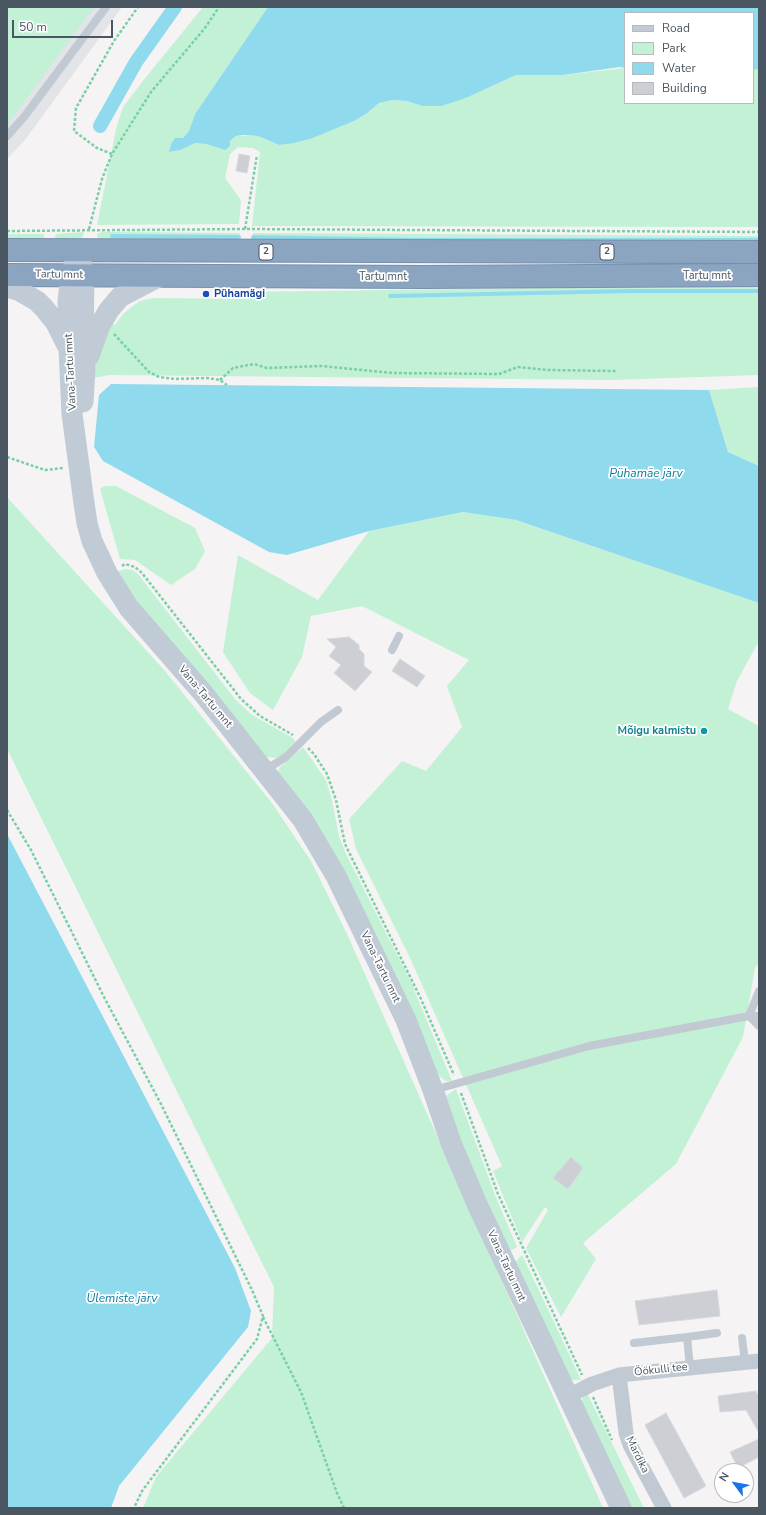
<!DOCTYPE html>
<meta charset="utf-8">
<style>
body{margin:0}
#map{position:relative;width:766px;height:1515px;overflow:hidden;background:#f5f3f3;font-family:"Nunito Sans",sans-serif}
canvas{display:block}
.frame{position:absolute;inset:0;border:8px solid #4a5661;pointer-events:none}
.legend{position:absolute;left:624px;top:12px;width:130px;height:92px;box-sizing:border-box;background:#fff;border:1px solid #b7bbc0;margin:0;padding:5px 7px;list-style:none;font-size:12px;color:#4a5661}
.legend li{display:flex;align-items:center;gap:8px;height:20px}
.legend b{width:20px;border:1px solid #b7bbc0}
.north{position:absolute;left:714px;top:1463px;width:40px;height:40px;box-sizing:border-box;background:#fff;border:1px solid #b7bbc0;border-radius:50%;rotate:302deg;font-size:11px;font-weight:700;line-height:16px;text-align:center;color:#4a5661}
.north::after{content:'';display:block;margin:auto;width:14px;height:18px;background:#1a73e8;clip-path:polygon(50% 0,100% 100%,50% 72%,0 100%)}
.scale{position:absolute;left:12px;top:20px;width:101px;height:18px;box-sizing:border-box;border:2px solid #4a5661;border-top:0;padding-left:5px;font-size:12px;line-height:14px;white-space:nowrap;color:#4a5661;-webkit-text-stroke:3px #fff;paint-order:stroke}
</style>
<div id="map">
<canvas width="766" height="1515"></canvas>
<div class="frame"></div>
<ul class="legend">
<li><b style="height:5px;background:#c1cbd6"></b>Road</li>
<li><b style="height:11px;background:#c3f1d5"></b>Park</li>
<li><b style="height:11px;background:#90daee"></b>Water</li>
<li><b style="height:11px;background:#cdcfd5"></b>Building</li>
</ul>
<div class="north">N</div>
<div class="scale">50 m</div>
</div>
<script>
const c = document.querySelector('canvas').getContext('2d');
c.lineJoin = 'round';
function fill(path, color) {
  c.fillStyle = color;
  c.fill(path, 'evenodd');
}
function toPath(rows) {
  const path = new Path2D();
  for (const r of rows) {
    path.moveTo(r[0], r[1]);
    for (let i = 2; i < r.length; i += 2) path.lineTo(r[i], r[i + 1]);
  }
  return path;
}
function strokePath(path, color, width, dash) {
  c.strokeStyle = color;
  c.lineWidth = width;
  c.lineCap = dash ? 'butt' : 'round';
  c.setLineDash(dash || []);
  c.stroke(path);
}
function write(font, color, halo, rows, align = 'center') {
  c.font = font + ' "Nunito Sans",sans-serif';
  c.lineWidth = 3.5;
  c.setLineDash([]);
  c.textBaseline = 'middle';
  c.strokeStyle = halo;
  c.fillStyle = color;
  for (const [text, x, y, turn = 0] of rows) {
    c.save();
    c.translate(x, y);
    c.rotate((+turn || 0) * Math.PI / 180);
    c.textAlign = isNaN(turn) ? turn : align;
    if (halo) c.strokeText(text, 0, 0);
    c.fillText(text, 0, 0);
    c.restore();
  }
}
fill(toPath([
 [7,7,122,7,25,140,7,159]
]), '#e2e4e7');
fill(toPath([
 [7,7,94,7,7,125],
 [203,7,268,7,195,114,189,131,183,138,171,144,170,152,181,150,195,143,206,144,225,150,230,141,236,136,258,136,279,145,313,138,354,121,366,114,379,103,392,100,407,101,422,106,442,106,466,98,516,75,563,75,625,68,625,103,753,103,753,70,759,69,759,227,252,226,260,152,253,148,238,147,230,154,225,178,241,200,239,224,97,225,116,129,123,107,146,77],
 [84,232,82,238,78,240,55,241,55,236,57,234],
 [102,232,240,233,238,240,101,239,97,237,97,234],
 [253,233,759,236,759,243,254,242],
 [7,234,43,234,46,241,7,241],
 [759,285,759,375,612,380,110,375,93,378,96,358,109,321,115,325,123,314,134,305,140,301,154,298,240,299,241,292],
 [759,387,759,466,728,452,709,390],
 [105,486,116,486,195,528,205,551,195,569,171,585,135,560,120,559,100,489],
 [7,497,165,671,272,803,311,861,347,934,603,1508,143,1508,156,1477,272,1338,274,1287,7,749],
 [463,512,516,520,759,603,759,641,737,681,728,709,759,726,759,963,755,968,743,1037,676,1164,583,1243,596,1259,561,1317,526,1248,548,1210,545,1207,522,1242,493,1171,502,1166,411,960,356,849,349,819,402,761,426,771,462,727,447,686,469,660,362,606,311,616,302,657,273,710,250,693,223,652,238,555,318,600,369,531],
 [125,569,133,570,138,574,235,699,252,715,293,738,295,742,282,756,275,758,266,757,138,606,116,572],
 [303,747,326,780,332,800,339,836,346,854,410,980,452,1081,446,1081,436,1074,278,772,279,768],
 [456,1089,495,1195,517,1247,512,1250,509,1249,460,1143,446,1096],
 [522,1255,553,1320,581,1380,572,1380,515,1267,516,1261],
 [587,1393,644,1508,629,1508,581,1403,583,1398]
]), '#c3f1d5');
fill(toPath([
 [268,7,759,7,759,69,753,70,753,13,625,13,625,68,620,67,563,75,516,75,466,98,442,106,422,106,407,101,392,100,379,103,366,114,354,121,313,138,294,143,279,145,258,136,243,135,236,136,230,141,230,146,225,150,206,144,195,143,181,150,169,152,171,144,175,138,183,138,189,131,195,114],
 [111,384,709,390,728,452,759,466,759,603,516,520,463,512,369,531,287,555,269,552,103,461,94,447,99,395],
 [7,834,235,1268,251,1311,248,1327,119,1486,111,1508,7,1508]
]), '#90daee');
strokePath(toPath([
 [112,236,239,237],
 [253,237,420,240,759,240],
 [390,296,632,291,759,291]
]), '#90daee', 4);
strokePath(toPath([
 [100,126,136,62,175,7]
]), '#90daee', 14);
const building = toPath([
 [239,154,250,156,247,173,236,171,239,154],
 [349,637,359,645,359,649,364,654,364,666,372,672,355,691,334,673,341,665,329,656,336,647,327,639,349,637],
 [400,659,425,676,417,687,392,671,400,659],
 [571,1157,583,1168,568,1189,553,1178,571,1157],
 [717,1290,720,1316,639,1325,635,1301,717,1290],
 [756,1391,759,1397,759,1433,746,1410,720,1412,718,1396,756,1391],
 [666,1413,706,1486,684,1498,645,1425,666,1413],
 [759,1439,759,1457,738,1468,730,1452,759,1439]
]);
fill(building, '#cdcfd5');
strokePath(building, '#d7d9de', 1);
const highway = toPath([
 [7,250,759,252],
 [7,275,423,277,759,275]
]);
strokePath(highway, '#7690ad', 24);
strokePath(toPath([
 [112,154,97,148,74,131,76,108,114,41,138,7],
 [89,229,102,179,112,154,151,92,205,28,219,7],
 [245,229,257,155],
 [7,231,245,229,759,232],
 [114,334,149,372,159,377,175,379,207,378,220,380,227,385],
 [220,380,233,368,254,364,267,368,321,366,393,373,499,374,518,367,547,370,616,371],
 [7,457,45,470,63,468],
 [122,566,125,564,135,567,142,573,241,699,260,716,293,735],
 [308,748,314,754,327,774,336,800,345,844,421,999,454,1075],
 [7,810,31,850,105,999,161,1104,252,1290,263,1316,257,1339,142,1491,134,1508],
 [461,1093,498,1194,582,1375],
 [263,1317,301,1392,337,1493,344,1508],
 [593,1397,612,1440]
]), '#7ad0a6', 2.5, [3, 2]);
strokePath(toPath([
 [7,136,24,117,106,7],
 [392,650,399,636],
 [265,770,286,757,321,722,338,710],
 [759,991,749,1016,759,1016],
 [434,1090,589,1046,749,1016,759,1026],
 [687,1337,717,1333],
 [742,1338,745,1362],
 [634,1343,687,1337,690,1367]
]), '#c1cad2', 8);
strokePath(toPath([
 [619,1375,626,1433,630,1445,664,1508],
 [567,1397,592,1384,619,1375,759,1361]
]), '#c1cad2', 15);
strokePath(toPath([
 [78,251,71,275,68,301,69,349,72,414,84,503,87,523,92,541,107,573,129,608,203,693,303,820,336,876,406,1020,433,1090,451,1143,477,1204,621,1508],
 [81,263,84,276,83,348,85,368,83,402],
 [7,287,18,290,37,301,44,308,56,323,67,345],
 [89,356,100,325,109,310,120,297,160,276]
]), '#c1cbd6', 21);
strokePath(highway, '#8ba5c1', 22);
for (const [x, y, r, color] of [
 [206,294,4,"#1a4fb4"],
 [704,731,4,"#0f9aa8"]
]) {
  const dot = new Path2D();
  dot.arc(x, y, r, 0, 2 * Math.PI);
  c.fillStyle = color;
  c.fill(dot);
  strokePath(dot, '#fff', 1.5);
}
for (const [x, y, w] of [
 [266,252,14],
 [607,252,14]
]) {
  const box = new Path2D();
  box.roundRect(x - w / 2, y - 8, w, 16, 3);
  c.fillStyle = '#fff';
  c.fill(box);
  strokePath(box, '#4a5661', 1);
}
write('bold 10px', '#4a5661', null, [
 ["2",266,252],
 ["2",607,252]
]);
write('11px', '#4a5661', '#fff', [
 ["Tartu mnt",59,275,1],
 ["Tartu mnt",707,276],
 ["Tartu mnt",383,277],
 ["Vana-Tartu mnt",71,372,-93],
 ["Vana-Tartu mnt",205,697,50],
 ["Vana-Tartu mnt",380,967,64],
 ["Vana-Tartu mnt",506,1266,65],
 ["Öökulli tee",661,1370,-6],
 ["Mardika",637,1455,64]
]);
write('bold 11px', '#164399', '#fff', [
 ["Pühamägi",214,294]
], 'left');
write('bold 11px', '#0d838f', '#fff', [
 ["Mõigu kalmistu",696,731]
], 'right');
write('italic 12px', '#0c7c9b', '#fff', [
 ["Pühamäe järv",646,474],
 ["Ülemiste järv",122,1299]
]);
</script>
